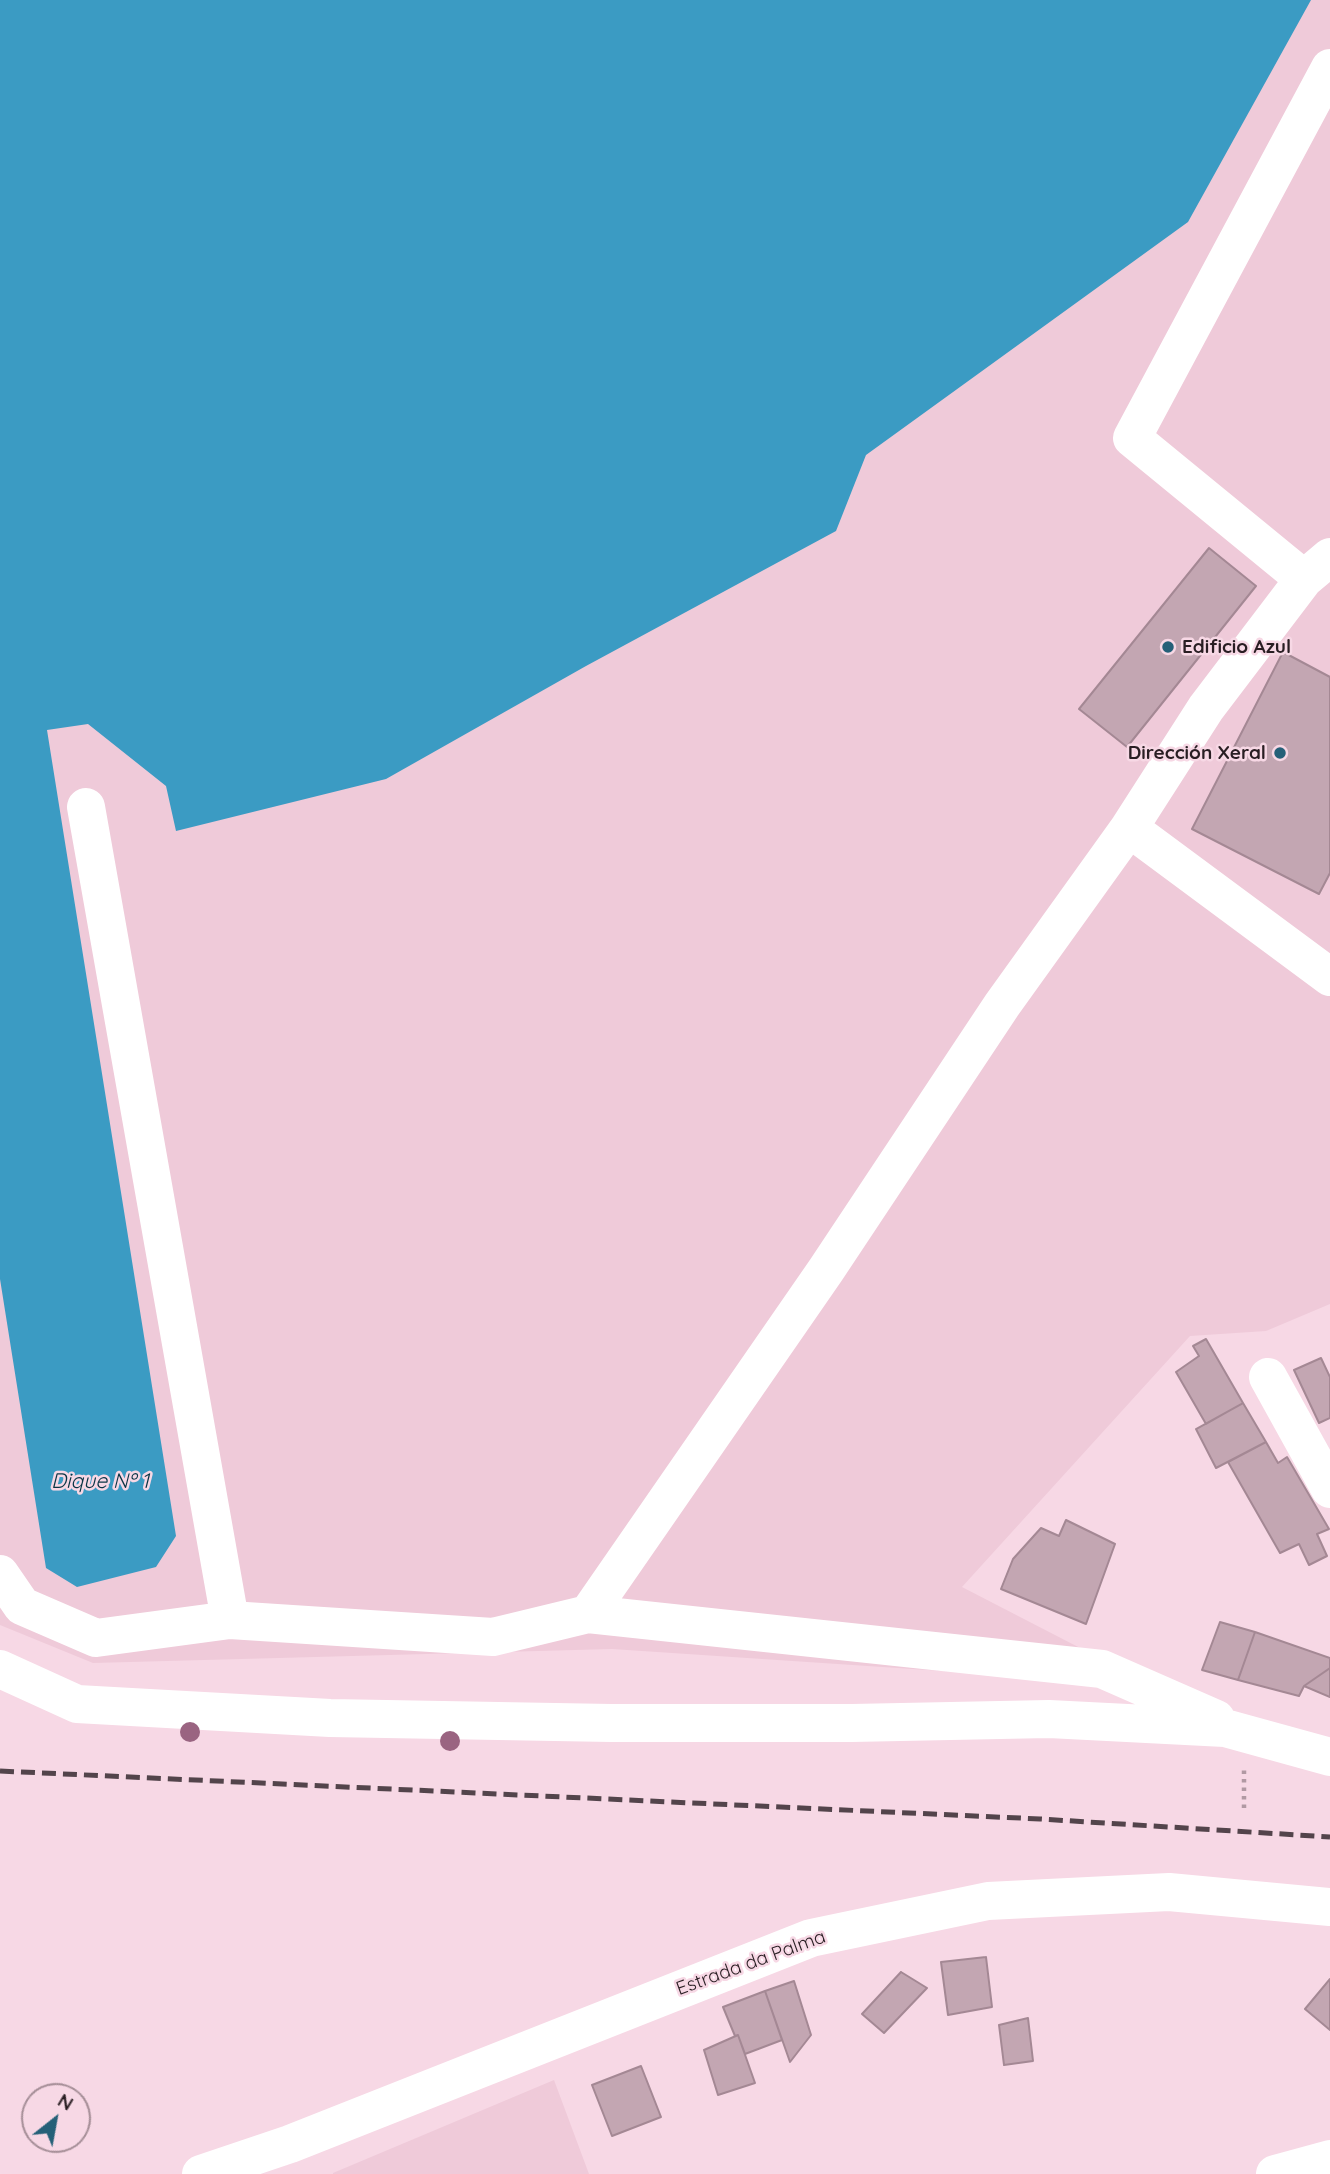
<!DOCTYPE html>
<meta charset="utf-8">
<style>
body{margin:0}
#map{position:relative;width:1330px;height:2174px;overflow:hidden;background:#f7d8e5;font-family:Quicksand,sans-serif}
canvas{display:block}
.north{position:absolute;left:21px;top:2083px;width:70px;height:70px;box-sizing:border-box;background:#f7d8e5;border:2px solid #a58e97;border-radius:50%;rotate:31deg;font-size:19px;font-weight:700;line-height:28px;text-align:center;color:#291e23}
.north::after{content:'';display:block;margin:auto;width:24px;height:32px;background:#256078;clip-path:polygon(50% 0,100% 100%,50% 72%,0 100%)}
</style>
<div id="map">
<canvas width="1330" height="2174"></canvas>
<div class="north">N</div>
</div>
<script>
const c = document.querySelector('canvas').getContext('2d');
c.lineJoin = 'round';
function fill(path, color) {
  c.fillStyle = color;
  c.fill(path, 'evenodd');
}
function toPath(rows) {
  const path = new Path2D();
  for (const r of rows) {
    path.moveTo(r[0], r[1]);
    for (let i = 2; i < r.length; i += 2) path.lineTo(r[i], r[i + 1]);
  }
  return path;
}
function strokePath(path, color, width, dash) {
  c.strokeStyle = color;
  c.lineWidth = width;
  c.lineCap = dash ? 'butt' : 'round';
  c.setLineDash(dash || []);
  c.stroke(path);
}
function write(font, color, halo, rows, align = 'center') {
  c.font = font + ' Quicksand,sans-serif';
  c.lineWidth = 5;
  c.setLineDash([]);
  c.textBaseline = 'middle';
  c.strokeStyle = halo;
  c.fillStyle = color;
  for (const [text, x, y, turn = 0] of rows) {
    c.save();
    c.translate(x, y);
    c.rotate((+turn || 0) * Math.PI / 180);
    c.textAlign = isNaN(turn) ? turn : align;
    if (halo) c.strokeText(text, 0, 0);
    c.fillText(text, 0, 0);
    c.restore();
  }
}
fill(toPath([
 [1310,0,1330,0,1330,1304,1266,1331,1190,1336,962,1587,1084,1650,1063,1679,612,1649,93,1663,0,1625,0,737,865,455],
 [554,2080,589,2174,333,2174,333,2173]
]), '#efcad9');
fill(toPath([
 [0,0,1311,0,1188,222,866,455,836,531,586,666,386,779,176,831,166,786,88,724,47,730,176,1536,156,1567,77,1587,46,1568,0,1279]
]), '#3b9bc3');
const building = toPath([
 [1209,548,1256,586,1127,747,1079,709,1209,548],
 [1283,652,1330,677,1330,873,1319,894,1192,829,1283,652],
 [1206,1339,1243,1403,1206,1424,1176,1372,1199,1356,1193,1346,1206,1339],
 [1321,1358,1330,1377,1330,1418,1319,1423,1294,1370,1321,1358],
 [1243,1403,1266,1442,1216,1468,1196,1429,1243,1403],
 [1266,1442,1278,1463,1287,1457,1329,1529,1317,1534,1327,1556,1309,1565,1299,1544,1280,1553,1228,1462,1266,1442],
 [1066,1520,1115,1544,1086,1624,1001,1589,1013,1559,1041,1528,1059,1536,1066,1520],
 [1220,1622,1255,1632,1238,1680,1202,1670,1220,1622],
 [1255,1632,1330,1658,1330,1668,1304,1686,1299,1696,1238,1680,1255,1632],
 [1330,1668,1330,1697,1304,1686,1330,1668],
 [986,1957,992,2007,948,2015,941,1962,986,1957],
 [901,1972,927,1988,884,2033,862,2014,901,1972],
 [1330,1979,1330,2030,1305,2009,1330,1979],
 [794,1981,811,2035,790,2062,765,1991,794,1981],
 [765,1991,782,2040,745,2054,738,2035,735,2036,723,2007,765,1991],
 [1028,2018,1033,2061,1004,2065,999,2025,1028,2018],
 [738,2035,755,2083,718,2095,704,2050,738,2035],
 [641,2066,661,2117,612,2136,592,2085,641,2066]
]);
fill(building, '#c3a6b2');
strokePath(building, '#a48894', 2);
strokePath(toPath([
 [1244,1808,1244,1770]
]), '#b199a3', 4.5, [3.5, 5]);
strokePath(toPath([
 [1304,579,1132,438,1330,68],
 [86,807,230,1620],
 [1129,828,1206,708,1304,579,1330,557],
 [1268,1377,1330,1489],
 [0,1574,22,1606,96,1638,230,1620,493,1637,588,1614,826,1270,1002,1005,1129,828,1330,977],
 [588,1614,1102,1669,1216,1719],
 [0,1669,77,1704,330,1718,611,1723,852,1723,1049,1719,1225,1728,1330,1757],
 [201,2174,290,2144,811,1938,988,1901,1169,1892,1330,1907],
 [1275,2174,1330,2159]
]), '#fff', 38);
strokePath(toPath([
 [0,1771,1040,1819,1330,1837]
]), '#53444b', 5, [14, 7]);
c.fillStyle = '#9a6481';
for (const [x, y] of [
 [190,1732],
 [450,1741]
]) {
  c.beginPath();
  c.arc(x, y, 10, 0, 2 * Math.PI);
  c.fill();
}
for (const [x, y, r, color] of [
 [1168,647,7,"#256078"],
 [1280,753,7,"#256078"]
]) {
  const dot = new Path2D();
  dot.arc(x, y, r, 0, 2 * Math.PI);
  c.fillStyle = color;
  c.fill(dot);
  strokePath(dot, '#f7d8e5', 2.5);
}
write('bold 19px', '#291e23', '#f7d8e5', [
 ["Edificio Azul",1182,647],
 ["Dirección Xeral",1266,753,"right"]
], 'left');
write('19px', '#291e23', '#f7d8e5', [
 ["Estrada da Palma",751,1963,-20]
]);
write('italic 21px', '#083444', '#f7d8e5', [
 ["Dique Nº 1",100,1482]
]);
</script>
